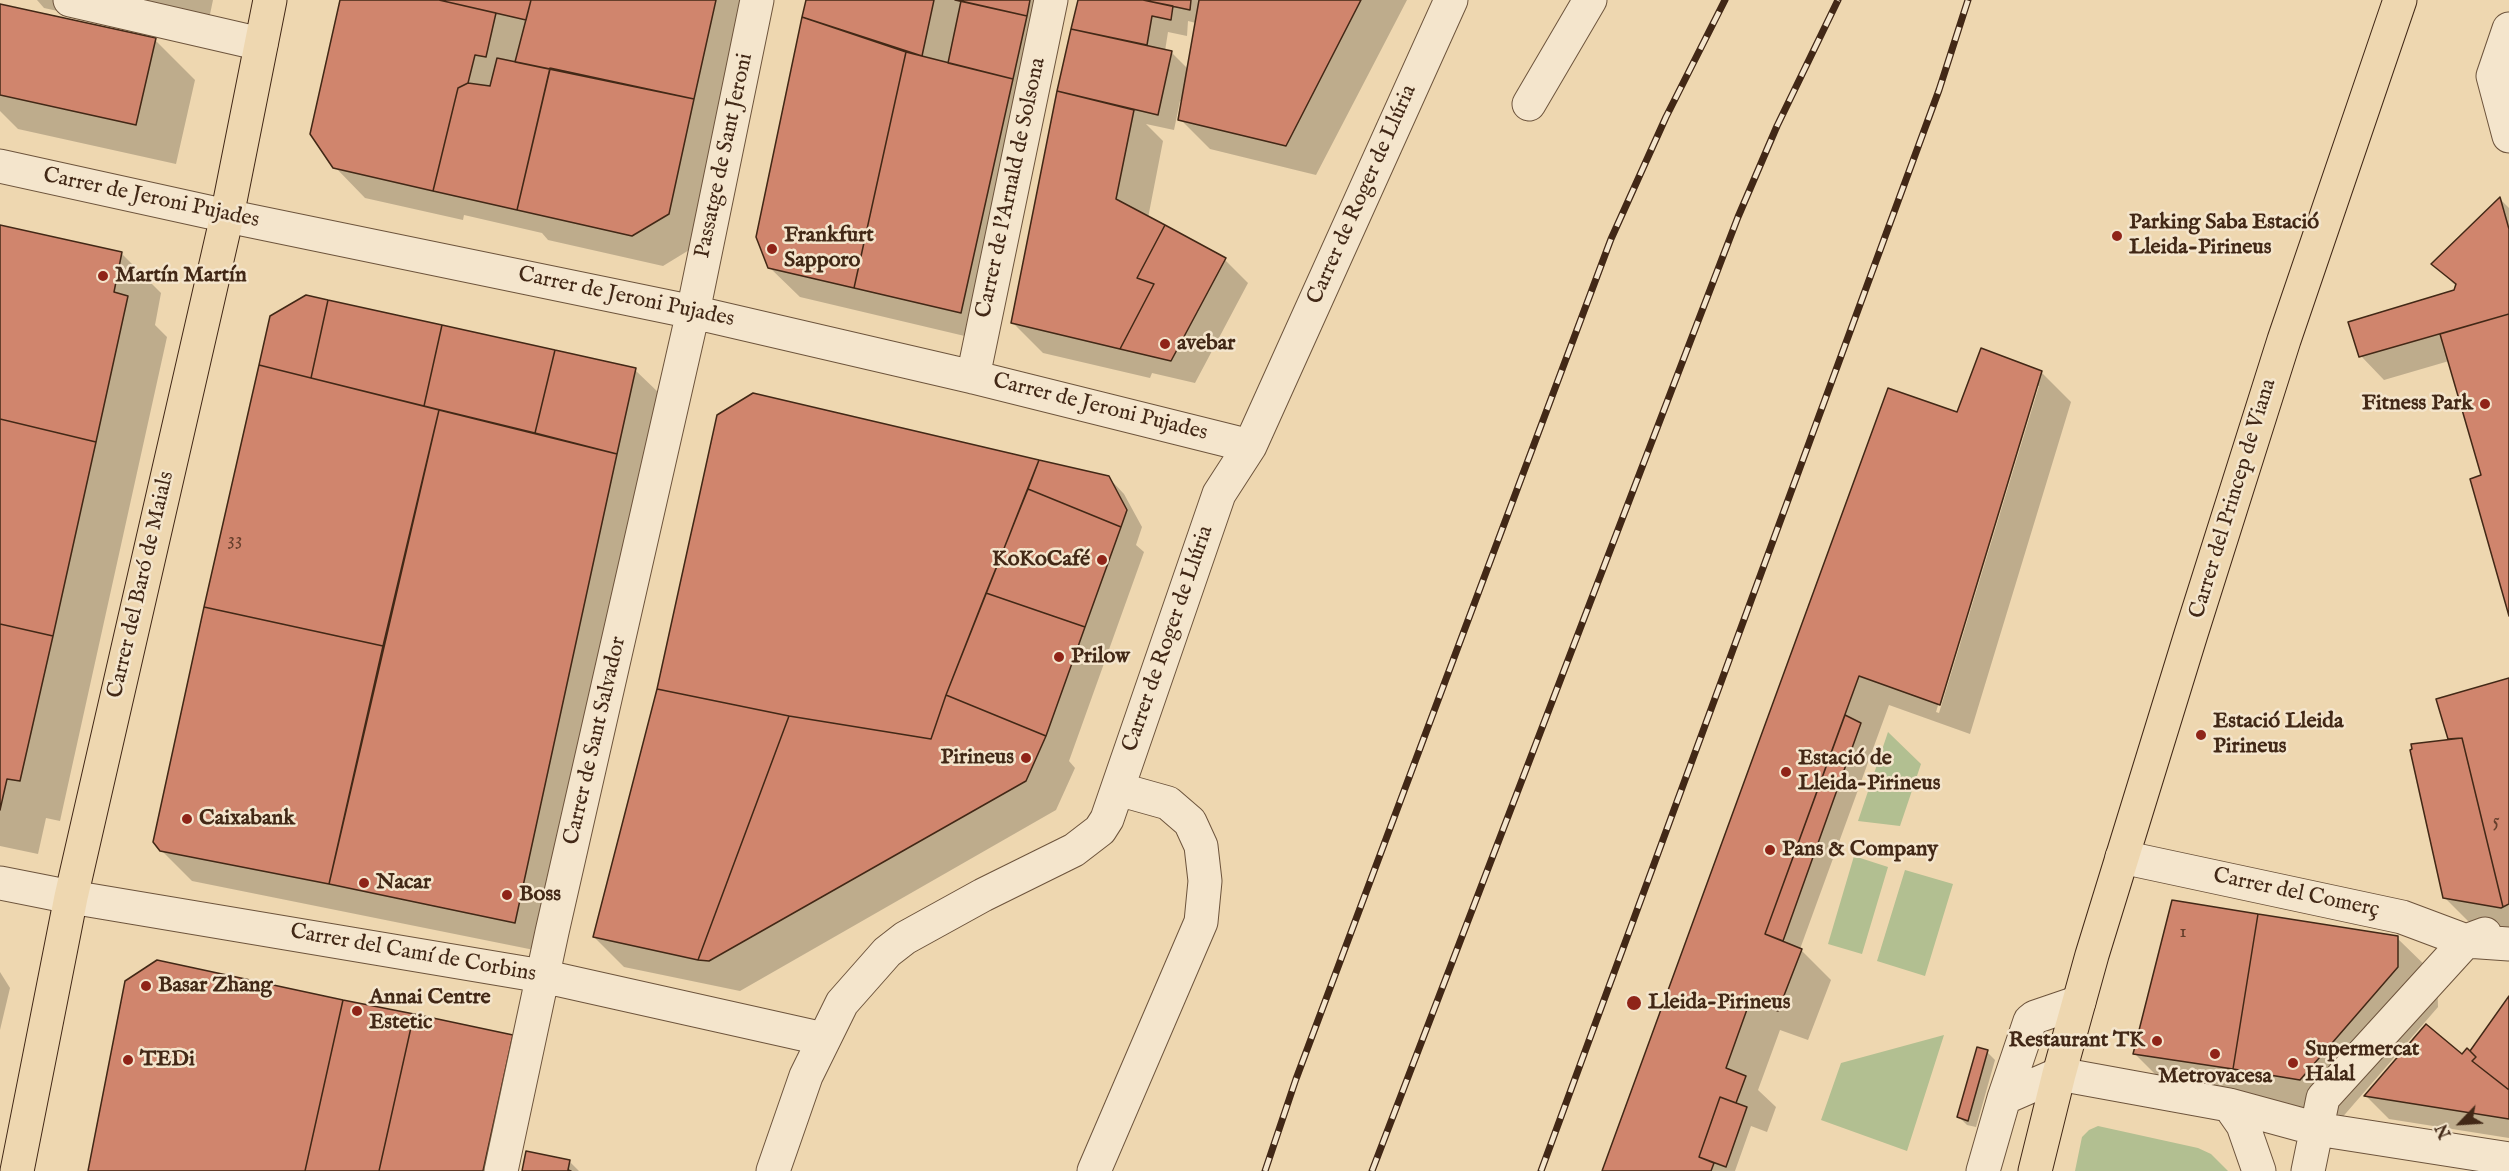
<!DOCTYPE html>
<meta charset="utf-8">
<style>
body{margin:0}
#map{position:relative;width:2509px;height:1171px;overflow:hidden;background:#eed7b0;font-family:"IM FELL English",serif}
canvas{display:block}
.north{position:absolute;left:2431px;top:1093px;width:60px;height:60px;-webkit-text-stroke:4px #f4e5cc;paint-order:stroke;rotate:245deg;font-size:16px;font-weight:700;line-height:24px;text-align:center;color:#422816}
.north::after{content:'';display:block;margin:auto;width:21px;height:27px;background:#422816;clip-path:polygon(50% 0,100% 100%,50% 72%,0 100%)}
</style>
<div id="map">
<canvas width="2509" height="1171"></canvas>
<div class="north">N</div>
</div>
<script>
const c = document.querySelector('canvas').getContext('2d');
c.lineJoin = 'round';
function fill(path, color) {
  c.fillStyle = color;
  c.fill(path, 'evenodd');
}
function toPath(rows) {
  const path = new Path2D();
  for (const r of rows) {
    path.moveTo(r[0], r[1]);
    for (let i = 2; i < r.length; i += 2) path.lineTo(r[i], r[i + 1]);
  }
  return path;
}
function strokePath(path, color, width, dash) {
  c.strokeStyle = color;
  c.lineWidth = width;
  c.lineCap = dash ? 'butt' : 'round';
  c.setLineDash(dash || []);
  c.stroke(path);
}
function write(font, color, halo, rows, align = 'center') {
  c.font = font + ' "IM FELL English",serif';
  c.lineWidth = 5;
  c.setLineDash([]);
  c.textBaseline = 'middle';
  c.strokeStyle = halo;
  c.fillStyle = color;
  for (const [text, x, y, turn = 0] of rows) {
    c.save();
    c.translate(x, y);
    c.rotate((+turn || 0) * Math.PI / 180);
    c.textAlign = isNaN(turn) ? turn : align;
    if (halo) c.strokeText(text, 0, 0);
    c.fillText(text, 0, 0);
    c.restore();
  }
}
fill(toPath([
 [1888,732,1921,764,1900,826,1858,821],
 [1854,856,1888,867,1862,954,1828,944],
 [1905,870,1953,884,1925,976,1877,961],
 [1944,1035,1907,1151,1821,1120,1841,1063],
 [2098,1126,2198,1148,2211,1154,2228,1171,2075,1171,2082,1137,2089,1130]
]), '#b2bf91');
fill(toPath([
 [37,0,213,0,204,43,44,8],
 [342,0,753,0,699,244,663,266,548,240,542,233,464,215,463,220,365,198,335,167],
 [808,0,1059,0,990,342,800,297,769,267,757,237],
 [1080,0,1407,0,1316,175,1210,149,1180,119,1183,102,1180,101,1174,130,1146,124,1163,141,1148,218,1225,260,1248,283,1195,383,1152,373,1150,378,1043,353,1013,323,1059,92],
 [1188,21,1196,23,1188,69,1171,52,1165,51,1168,32,1187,36],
 [0,5,155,40,195,80,176,164,18,129,0,111],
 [2500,199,2509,208,2509,611,2483,476,2449,361,2384,380,2361,356,2456,291,2457,287,2433,264],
 [0,230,121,253,161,293,155,325,167,337,60,821,46,818,38,854,0,846],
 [271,317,635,370,659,393,544,952,192,881,161,850],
 [2041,372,2071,402,1970,734,1889,705,1800,949,1831,980,1808,1040,1780,1030,1758,1090,1776,1107,1767,1132,1751,1126,1735,1171,1603,1171,1958,414],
 [2036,386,2039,386,1939,713,1936,712],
 [753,394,1108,477,1124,494,1142,527,1136,545,1144,552,1069,761,1075,768,1056,810,740,991,624,967,594,937],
 [2509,679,2509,928,2468,921,2444,897,2452,741,2450,739],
 [2397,938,2437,977,2438,1007,2340,1120,2174,1093,2134,1053],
 [157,962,513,1037,536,1060,512,1171,89,1171],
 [0,972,10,988,0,1030],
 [2509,998,2509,1138,2389,1119,2366,1096,2426,1026,2462,1056,2480,1063],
 [1987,1052,1995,1060,1976,1127,1967,1125,1959,1117],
 [569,1161,579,1171,524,1171]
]), '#0003');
const building = toPath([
 [340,0,439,0,496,13,486,57,475,55,468,83,458,88,433,191,333,168,310,134,340,0],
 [439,0,531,0,526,20,439,0],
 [531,0,716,0,694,99,515,62,531,0],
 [806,0,934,0,922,56,802,17,806,0],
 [955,0,1030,0,1027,16,955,0],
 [1078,0,1143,0,1173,6,1171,20,1152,16,1147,45,1071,29,1078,0],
 [1143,0,1191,0,1190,10,1143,0],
 [1199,0,1361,0,1286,146,1178,120,1199,0],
 [961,1,1027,16,1013,79,948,63,961,1],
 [0,4,156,38,136,125,0,95,0,4],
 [802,17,906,52,854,288,768,268,756,237,802,17],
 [1071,29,1172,51,1158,115,1057,91,1071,29],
 [906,52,1013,79,961,313,854,288,906,52],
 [497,58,550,69,517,210,433,191,458,88,468,83,490,86,497,58],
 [550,68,694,99,669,214,632,236,517,210,550,68],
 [1057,91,1134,110,1116,199,1165,225,1137,278,1154,284,1120,349,1011,323,1057,91],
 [2500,197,2509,229,2509,314,2359,357,2348,322,2454,290,2456,284,2431,264,2500,197],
 [0,225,122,252,114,292,128,296,96,442,0,419,0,225],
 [1165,225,1226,258,1171,361,1120,349,1154,284,1137,278,1165,225],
 [306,295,328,300,311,378,259,365,270,316,306,295],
 [328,300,442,325,424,406,311,378,328,300],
 [2509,314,2509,616,2470,479,2481,475,2440,334,2509,314],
 [442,325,555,350,535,433,424,406,442,325],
 [1981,348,2042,371,1940,705,1859,676,1765,934,1802,949,1778,1011,1750,1001,1726,1068,1746,1076,1736,1103,1720,1097,1699,1157,1714,1163,1711,1171,1602,1171,1888,388,1957,412,1981,348],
 [555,350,636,368,617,454,535,433,555,350],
 [259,365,439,410,383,646,204,607,259,365],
 [753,393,1039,460,946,695,931,739,789,716,657,689,717,415,753,393],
 [439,410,617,454,515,923,329,884,439,410],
 [0,419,96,442,53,636,0,624,0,419],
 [1039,460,1109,476,1127,510,1121,527,1028,489,1039,460],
 [1028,489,1121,527,1085,627,986,593,1028,489],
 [986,593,1085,627,1046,736,946,695,986,593],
 [204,607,383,646,329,884,160,851,153,842,204,607],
 [0,624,53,636,20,781,7,779,0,810,0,624],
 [2509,678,2509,904,2503,907,2462,738,2448,739,2436,699,2509,678],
 [657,689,789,716,698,960,593,937,657,689],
 [946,695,1046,736,1026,781,709,961,698,960,789,716,931,739,946,695],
 [1845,715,1861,723,1783,941,1765,934,1845,715],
 [2462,738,2503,907,2501,908,2443,898,2410,750,2412,749,2411,744,2462,738],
 [2172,900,2258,914,2233,1069,2133,1054,2172,900],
 [2258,914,2398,936,2398,967,2300,1080,2233,1069,2258,914],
 [157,960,343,1000,305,1171,88,1171,125,981,157,960],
 [2509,996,2509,1090,2472,1061,2476,1057,2470,1051,2509,996],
 [343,1000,414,1014,379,1171,305,1171,343,1000],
 [414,1014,513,1035,483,1171,379,1171,414,1014],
 [2426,1024,2462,1054,2467,1048,2476,1057,2472,1061,2509,1090,2509,1119,2364,1096,2426,1024],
 [1977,1047,1988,1050,1968,1121,1957,1117,1977,1047],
 [1720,1097,1747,1107,1726,1167,1699,1157,1720,1097],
 [526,1151,570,1160,568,1170,571,1171,522,1171,526,1151]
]);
fill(building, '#d0856d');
strokePath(building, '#422816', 1.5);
const minor = toPath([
 [70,0,261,44],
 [2509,29,2493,76,2509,136],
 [1529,104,1590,0],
 [0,166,227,216,693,312,973,377,1250,446],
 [973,377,1051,0],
 [2122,857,2402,917,2466,941,2509,944],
 [0,883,71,897,542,976,824,1039],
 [2004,1098,2059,1074,2229,1105,2317,1129,2509,1159],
 [2229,1105,2243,1125,2259,1171],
 [501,1171,552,932,693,312,757,0],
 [773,1171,806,1076,842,1003,887,952,905,938,983,895,1074,850,1100,830,1107,819,1219,494,1250,446,1451,0],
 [1094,1171,1201,922,1205,881,1201,846,1190,822,1168,803,1118,789],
 [1983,1171,2004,1098,2030,1021,2035,1017,2079,1002],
 [2308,1171,2323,1098,2466,941,2485,934]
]);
const major = toPath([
 [17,1171,71,897,227,216,270,0],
 [2035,1171,2059,1074,2092,955,2191,634,2284,340,2400,0]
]);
strokePath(minor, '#6d543c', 35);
strokePath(major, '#422816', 35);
strokePath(minor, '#f4e5cc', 33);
strokePath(major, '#eed7b0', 33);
const rail = toPath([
 [1265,1171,1296,1079,1611,239,1666,117,1725,0],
 [1372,1171,1738,217,1777,126,1838,0],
 [1541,1171,1939,90,1968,0]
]);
strokePath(rail, '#422816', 7);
strokePath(rail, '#f4e5cc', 4.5, [14]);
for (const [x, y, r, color] of [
 [2117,236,6,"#8f2418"],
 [772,249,6,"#8f2418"],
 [103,276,6,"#8f2418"],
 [1165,344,6,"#8f2418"],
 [2485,404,6,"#8f2418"],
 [1102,560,6,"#8f2418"],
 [1059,657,6,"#8f2418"],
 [2201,735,6,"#8f2418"],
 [1026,758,6,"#8f2418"],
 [1786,772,6,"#8f2418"],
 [187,819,6,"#8f2418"],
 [1770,850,6,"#8f2418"],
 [364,883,6,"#8f2418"],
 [507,895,6,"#8f2418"],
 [146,986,6,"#8f2418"],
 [1634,1003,8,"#8f2418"],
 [357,1011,6,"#8f2418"],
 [2157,1041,6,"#8f2418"],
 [2215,1054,6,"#8f2418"],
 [128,1060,6,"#8f2418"],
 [2293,1063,6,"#8f2418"]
]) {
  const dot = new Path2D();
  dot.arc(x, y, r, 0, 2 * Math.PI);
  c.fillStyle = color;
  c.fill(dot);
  strokePath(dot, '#f4e5cc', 2);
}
write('20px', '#663f2c', null, [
 ["33",235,541],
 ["5",2496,822],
 ["1",2183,933]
]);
write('22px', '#422816', '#f4e5cc', [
 ["Passatge de Sant Jeroni",725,156,-78],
 ["Carrer de l'Arnald de Solsona",1012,188,-78],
 ["Carrer de Roger de Llúria",1363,195,-66],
 ["Carrer de Jeroni Pujades",151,199,12],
 ["Carrer de Jeroni Pujades",626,298,12],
 ["Carrer de Jeroni Pujades",1100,408,14],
 ["Carrer del Princep de Viana",2234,499,-73],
 ["Carrer del Baró de Maials",142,585,-77],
 ["Carrer de Roger de Llúria",1169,639,-71],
 ["Carrer de Sant Salvador",596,741,-77],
 ["Carrer del Comerç",2296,894,12],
 ["Carrer del Camí de Corbins",413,954,10]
]);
write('bold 22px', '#422816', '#f4e5cc', [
 ["Parking Saba Estació",2129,223],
 ["Lleida-Pirineus",2129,248],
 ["Frankfurt",784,236],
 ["Sapporo",784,261],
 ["Martín Martín",115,276],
 ["avebar",1177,344],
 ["Fitness Park",2473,404,"right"],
 ["KoKoCafé",1090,560,"right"],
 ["Prilow",1071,657],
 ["Estació Lleida",2213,722],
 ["Pirineus",2213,747],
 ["Pirineus",1014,758,"right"],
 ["Estació de",1798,759],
 ["Lleida-Pirineus",1798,784],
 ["Caixabank",199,819],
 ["Pans & Company",1782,850],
 ["Nacar",376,883],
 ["Boss",519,895],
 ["Basar Zhang",158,986],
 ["Annai Centre",369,998],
 ["Estetic",369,1023],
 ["Lleida-Pirineus",1648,1003],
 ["Restaurant TK",2145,1041,"right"],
 ["Supermercat",2305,1050],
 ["Halal",2305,1075],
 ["TEDi",140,1060],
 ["Metrovacesa",2215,1077,"center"]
], 'left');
</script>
